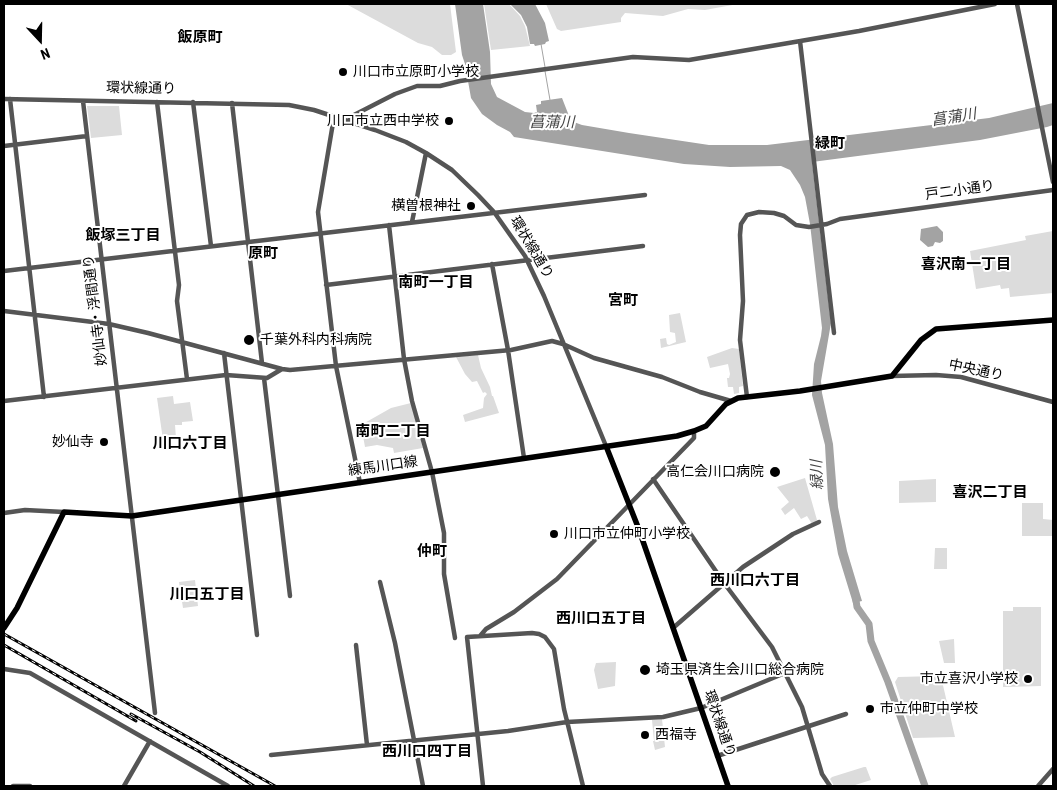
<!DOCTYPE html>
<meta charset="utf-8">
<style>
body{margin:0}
#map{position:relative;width:1057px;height:790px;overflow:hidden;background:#fff;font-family:"Roboto Condensed",sans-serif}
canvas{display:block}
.frame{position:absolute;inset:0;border:5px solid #000;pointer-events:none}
.north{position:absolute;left:15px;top:15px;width:50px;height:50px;-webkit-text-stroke:4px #fff;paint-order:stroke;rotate:159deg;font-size:14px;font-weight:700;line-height:20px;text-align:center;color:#000}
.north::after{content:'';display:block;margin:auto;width:18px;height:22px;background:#000;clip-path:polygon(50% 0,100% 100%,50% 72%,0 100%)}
</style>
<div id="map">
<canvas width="1057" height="790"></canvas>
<div class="frame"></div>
<div class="north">N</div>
</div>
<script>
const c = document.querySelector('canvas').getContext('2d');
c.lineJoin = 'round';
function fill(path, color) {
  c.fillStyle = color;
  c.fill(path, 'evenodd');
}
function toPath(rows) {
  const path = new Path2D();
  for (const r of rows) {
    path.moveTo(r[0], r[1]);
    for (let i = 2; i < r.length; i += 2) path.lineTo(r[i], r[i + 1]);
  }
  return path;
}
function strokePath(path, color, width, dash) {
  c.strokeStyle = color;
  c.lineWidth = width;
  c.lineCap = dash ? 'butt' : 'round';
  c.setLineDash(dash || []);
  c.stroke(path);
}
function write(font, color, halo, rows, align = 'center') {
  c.font = font + ' "Roboto Condensed","Noto Sans JP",sans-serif';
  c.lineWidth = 4;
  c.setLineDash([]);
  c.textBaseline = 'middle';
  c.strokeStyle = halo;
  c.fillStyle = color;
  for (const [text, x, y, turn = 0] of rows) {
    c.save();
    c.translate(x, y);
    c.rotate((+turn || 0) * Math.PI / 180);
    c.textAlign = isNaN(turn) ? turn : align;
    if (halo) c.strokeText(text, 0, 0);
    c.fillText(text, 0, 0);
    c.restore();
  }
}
fill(toPath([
 [346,4,450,4,456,52,451,55,442,55,432,47,418,43],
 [484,4,509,4,520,16,525,26,530,46,491,50],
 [546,4,738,4,705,10,688,9,663,16,625,13,621,18,621,22,561,31,557,29],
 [87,106,119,106,122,135,91,138],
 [1053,231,1053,293,1010,297,1009,288,1001,289,1000,285,976,289,970,251,1026,240,1025,236],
 [680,313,686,342,661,348,660,339,666,338,667,344,669,345,676,342,675,333,670,332,669,315],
 [732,348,739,349,743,386,739,387,739,393,734,394,733,387,728,387,727,378,729,378,730,374,728,364,710,368,707,357],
 [478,355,481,368,490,387,492,396,493,396,499,413,465,422,463,415,483,408,484,398,487,394,485,392,483,393,477,381,472,382,465,374,456,357],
 [173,396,174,404,190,402,193,421,182,422,182,425,175,425,176,438,163,440,157,398],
 [411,403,423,448,394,453,393,448,377,445,365,447,361,425,391,408],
 [805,478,817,520,812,524,807,516,801,519,794,508,785,515,781,509,789,502,777,487],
 [936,479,936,502,899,503,899,481],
 [1022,503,1043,503,1043,519,1053,520,1053,536,1022,536],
 [935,548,947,548,947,569,934,569],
 [195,580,198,606,183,608,179,582],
 [1013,607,1041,607,1041,686,1003,687,1003,611,1013,611],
 [954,639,955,663,944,663,939,641],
 [616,662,615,686,598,689,594,670,596,663],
 [937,676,942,681,955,737,913,738,895,682,898,677],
 [662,719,665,747,655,750,653,741,654,741,652,720],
 [864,767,866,767,871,780,852,786,834,786,830,779,832,777]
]), '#dcdcdc');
fill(toPath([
 [455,4,483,4,490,52,491,84,497,97,525,112,534,113,537,112,536,105,541,104,541,101,562,98,571,121,582,125,629,133,709,145,767,145,989,118,1053,103,1053,125,1047,127,980,140,812,162,831,323,821,381,822,393,833,444,838,507,847,551,862,601,853,603,838,554,828,499,825,445,812,395,814,364,821,336,822,328,810,224,805,197,800,185,790,170,781,166,730,167,684,164,514,137,510,132,497,125,482,114,471,98,465,64,462,55],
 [510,4,535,4,545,23,549,41,546,42,545,44,535,46,534,44,530,44,527,27,521,15],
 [937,226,943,232,943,241,940,243,935,242,933,246,928,247,920,240,921,229]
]), '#a3a3a3');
strokePath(toPath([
 [541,44,545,67],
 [545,71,550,100]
]), '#a3a3a3', 1);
strokePath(toPath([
 [855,594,857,607,869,624,871,641,888,682,925,786]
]), '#a3a3a3', 7);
strokePath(toPath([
 [1017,4,1053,182],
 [800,41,834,333],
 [4,99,289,105,314,110,375,130,406,142,426,153,452,170,478,195,494,212,525,256,544,296,606,446],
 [10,99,44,397],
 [83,101,155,713],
 [157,102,179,285,177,301,187,379],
 [193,102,211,246],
 [232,103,262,363],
 [334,117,318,212,336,366,360,483],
 [348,121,354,115,395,94,417,86,440,86,460,81,633,57,689,60,859,31,995,4],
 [4,146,87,136],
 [412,222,426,153],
 [389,225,404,359,412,401,432,472,444,533,444,574,455,638],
 [492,264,508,350,524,458],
 [4,271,645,195],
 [326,285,643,246],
 [4,311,109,324,148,333,282,369,290,370,511,350,552,341,563,344,594,358,662,377,700,392,731,401],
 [224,353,257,635],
 [892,376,936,375,961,377,1053,402],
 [264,378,290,596],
 [747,397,740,340,743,301,740,235,741,224,747,215,759,212,774,213,784,216,796,225,809,227,827,224,840,219,1053,190],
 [4,401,226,375,267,378,282,369],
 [653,479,724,583,772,647,802,707,822,774,830,786],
 [4,513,25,510,64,512],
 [380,582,395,643,423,786],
 [673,628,743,567,793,534,819,522],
 [480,636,486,629,514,612,557,579,694,438,694,431],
 [356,645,367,745],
 [4,669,30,673,228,786],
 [271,755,508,731,567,722,663,717,701,708,785,673],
 [717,756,846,714],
 [13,786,30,786],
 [124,786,150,741],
 [483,786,467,637,532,633,539,634,545,637,554,649,564,709,583,786],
 [1038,786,1053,769]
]), '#555', 4.5);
strokePath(toPath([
 [606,446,638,527,728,786],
 [4,628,17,608,64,512,132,516,677,436,694,431,706,426,726,404,738,398,800,391,892,376,921,340,936,329,1053,320]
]), '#000', 5.5);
const rail = toPath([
 [4,634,275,786],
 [4,645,136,721],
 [131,714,200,752,254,786]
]);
strokePath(rail, '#000', 3);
strokePath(rail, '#fff', 1, [4]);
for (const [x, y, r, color] of [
 [343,72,5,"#000"],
 [449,121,5,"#000"],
 [471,206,5,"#000"],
 [249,340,6,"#000"],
 [104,442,5,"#000"],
 [775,472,6,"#000"],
 [554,534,5,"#000"],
 [645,670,6,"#000"],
 [1028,679,5,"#000"],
 [870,709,5,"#000"],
 [645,735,5,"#000"]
]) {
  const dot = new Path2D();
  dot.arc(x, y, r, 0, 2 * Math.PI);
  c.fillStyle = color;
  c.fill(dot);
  strokePath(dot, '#fff', 2);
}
write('14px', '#000', '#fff', [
 ["川口市立原町小学校",353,72],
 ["川口市立西中学校",439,121,"right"],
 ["横曽根神社",461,206,"right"],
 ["千葉外科内科病院",260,340],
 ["妙仙寺",94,442,"right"],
 ["高仁会川口病院",764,472,"right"],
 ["川口市立仲町小学校",564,534],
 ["埼玉県済生会川口総合病院",656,670],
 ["市立喜沢小学校",1018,679,"right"],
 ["市立仲町中学校",880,709],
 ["西福寺",655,735]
], 'left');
write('14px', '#000', '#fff', [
 ["環状線通り",141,89,1],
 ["戸二小通り",960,191,-8],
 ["環状線通り",531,248,59],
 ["妙仙寺・浮間通り",96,310,-97],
 ["中央通り",976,371,12],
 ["練馬川口線",383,467,-8],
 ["環状線通り",719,724,71]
]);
write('bold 15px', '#000', '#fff', [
 ["飯原町",200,38],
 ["緑町",830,144],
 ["飯塚三丁目",123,236],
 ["原町",263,254],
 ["喜沢南一丁目",966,265],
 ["南町一丁目",436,283],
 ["宮町",623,301],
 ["南町二丁目",393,432],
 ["川口六丁目",190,444],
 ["喜沢二丁目",990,493],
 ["仲町",432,552],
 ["西川口六丁目",755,581],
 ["川口五丁目",207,595],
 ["西川口五丁目",601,619],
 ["西川口四丁目",427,752]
]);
write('italic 15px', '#444', '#fff', [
 ["菖蒲川",954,118,-9],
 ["菖蒲川",552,123],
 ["緑川",818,475,-92]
]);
</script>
